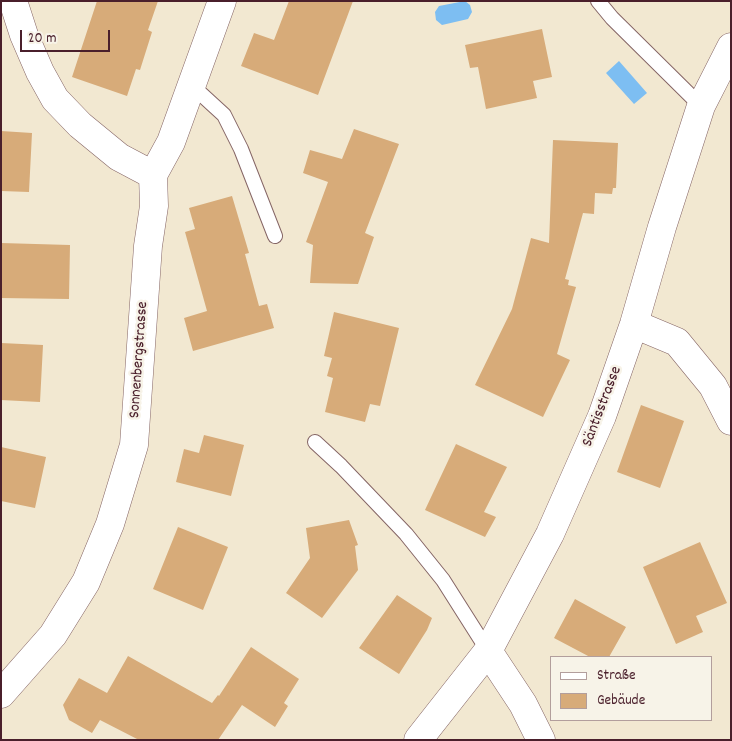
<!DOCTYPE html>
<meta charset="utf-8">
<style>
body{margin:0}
#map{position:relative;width:732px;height:741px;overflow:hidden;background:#f2e8d1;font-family:Dekko,sans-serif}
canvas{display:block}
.frame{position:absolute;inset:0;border:2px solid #4a1f2b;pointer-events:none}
.legend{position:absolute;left:550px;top:656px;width:162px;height:65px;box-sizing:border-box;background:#f7f3e8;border:1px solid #b29e9c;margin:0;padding:6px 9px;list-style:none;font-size:15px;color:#4a1f2b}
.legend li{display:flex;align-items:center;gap:10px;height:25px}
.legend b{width:25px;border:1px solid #b29e9c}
.scale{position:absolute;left:20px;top:30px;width:90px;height:22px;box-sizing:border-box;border:2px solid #4a1f2b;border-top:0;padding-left:6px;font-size:15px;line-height:18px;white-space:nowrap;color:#4a1f2b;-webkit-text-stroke:4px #f7f3e8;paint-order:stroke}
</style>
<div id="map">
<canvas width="732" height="741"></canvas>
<div class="frame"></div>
<ul class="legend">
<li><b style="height:6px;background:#fff"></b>Straße</li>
<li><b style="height:14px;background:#d7ab79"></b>Gebäude</li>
</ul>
<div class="scale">20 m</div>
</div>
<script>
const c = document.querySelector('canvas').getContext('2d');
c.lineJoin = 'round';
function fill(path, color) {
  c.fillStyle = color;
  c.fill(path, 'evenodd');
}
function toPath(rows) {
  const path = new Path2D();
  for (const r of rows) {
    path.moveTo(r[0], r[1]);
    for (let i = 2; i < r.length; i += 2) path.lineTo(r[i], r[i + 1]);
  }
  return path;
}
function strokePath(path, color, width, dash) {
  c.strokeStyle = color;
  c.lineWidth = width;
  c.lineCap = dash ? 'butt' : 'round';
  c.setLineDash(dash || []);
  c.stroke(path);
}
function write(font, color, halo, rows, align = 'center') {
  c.font = font + ' Dekko,sans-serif';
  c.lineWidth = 5;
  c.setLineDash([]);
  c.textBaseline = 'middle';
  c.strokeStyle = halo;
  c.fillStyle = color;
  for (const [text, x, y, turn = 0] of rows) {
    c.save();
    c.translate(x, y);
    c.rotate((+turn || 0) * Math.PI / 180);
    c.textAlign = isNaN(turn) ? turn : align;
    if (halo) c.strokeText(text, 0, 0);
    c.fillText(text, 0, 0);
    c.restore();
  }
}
fill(toPath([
 [465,1,470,5,472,12,468,19,442,25,436,20,435,12,439,6],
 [619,61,647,93,634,104,606,73]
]), '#7dbef2');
fill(toPath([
 [97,1,158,1,148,30,152,32,140,70,136,69,127,96,72,77],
 [289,1,353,1,318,95,241,66,254,33,274,40],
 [542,29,552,77,533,81,537,98,486,109,478,67,470,68,465,45],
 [354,129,399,144,365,233,374,237,358,284,310,283,313,245,306,242,328,182,303,173,310,150,342,159],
 [1,131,32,133,29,192,1,191],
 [553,140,618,143,616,188,613,188,612,194,595,193,594,214,583,213,565,279,569,280,568,285,576,287,557,354,570,360,543,417,475,385,512,309,531,238,549,243],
 [232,196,249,253,245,254,259,306,267,304,274,328,193,351,184,318,207,311,185,232,195,229,189,208],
 [1,243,70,245,69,299,1,298],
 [334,312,399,328,380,406,370,404,365,422,325,412,333,378,327,376,332,358,324,356],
 [1,343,43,345,40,402,1,400],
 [641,405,684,421,660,488,617,472],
 [204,435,244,445,231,496,176,482,184,449,199,453],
 [456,444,507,467,484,512,496,517,485,537,425,510],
 [1,447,46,457,35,508,1,501],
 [349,520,358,545,355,546,358,570,322,618,286,593,310,558,306,528],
 [178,527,228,547,203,610,153,589],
 [700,542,727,603,696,616,703,632,676,644,643,567],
 [397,595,432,618,427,630,399,674,359,648],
 [575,599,626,627,609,657,590,657,554,638],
 [251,647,299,679,284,703,288,706,275,727,242,705,218,740,139,740,100,720,92,733,69,720,63,705,79,678,107,693,128,656,212,703,218,695,219,696]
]), '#d7ab79');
const service = toPath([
 [598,1,612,18,701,106],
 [190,88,200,93,224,115,241,149,275,236],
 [315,442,341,466,406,534,443,580,488,651]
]);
const minor = toPath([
 [13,1,24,35,40,72,55,99,80,125,119,157,153,175],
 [634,324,677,342,713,386,731,421],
 [488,651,523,704,541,740],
 [1,694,53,635,86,582,110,524,134,445,148,246,154,206,153,175,171,142,222,1],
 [418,740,488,651,550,534,602,416,634,324,662,227,701,106,731,47]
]);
strokePath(service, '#856565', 16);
strokePath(minor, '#856565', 29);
strokePath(service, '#fff', 14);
strokePath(minor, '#fff', 28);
write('16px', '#4a1f2b', '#f7f3e8', [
 ["Sonnenbergstrasse",140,360,-86],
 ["Säntisstrasse",603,407,-69]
]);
</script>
